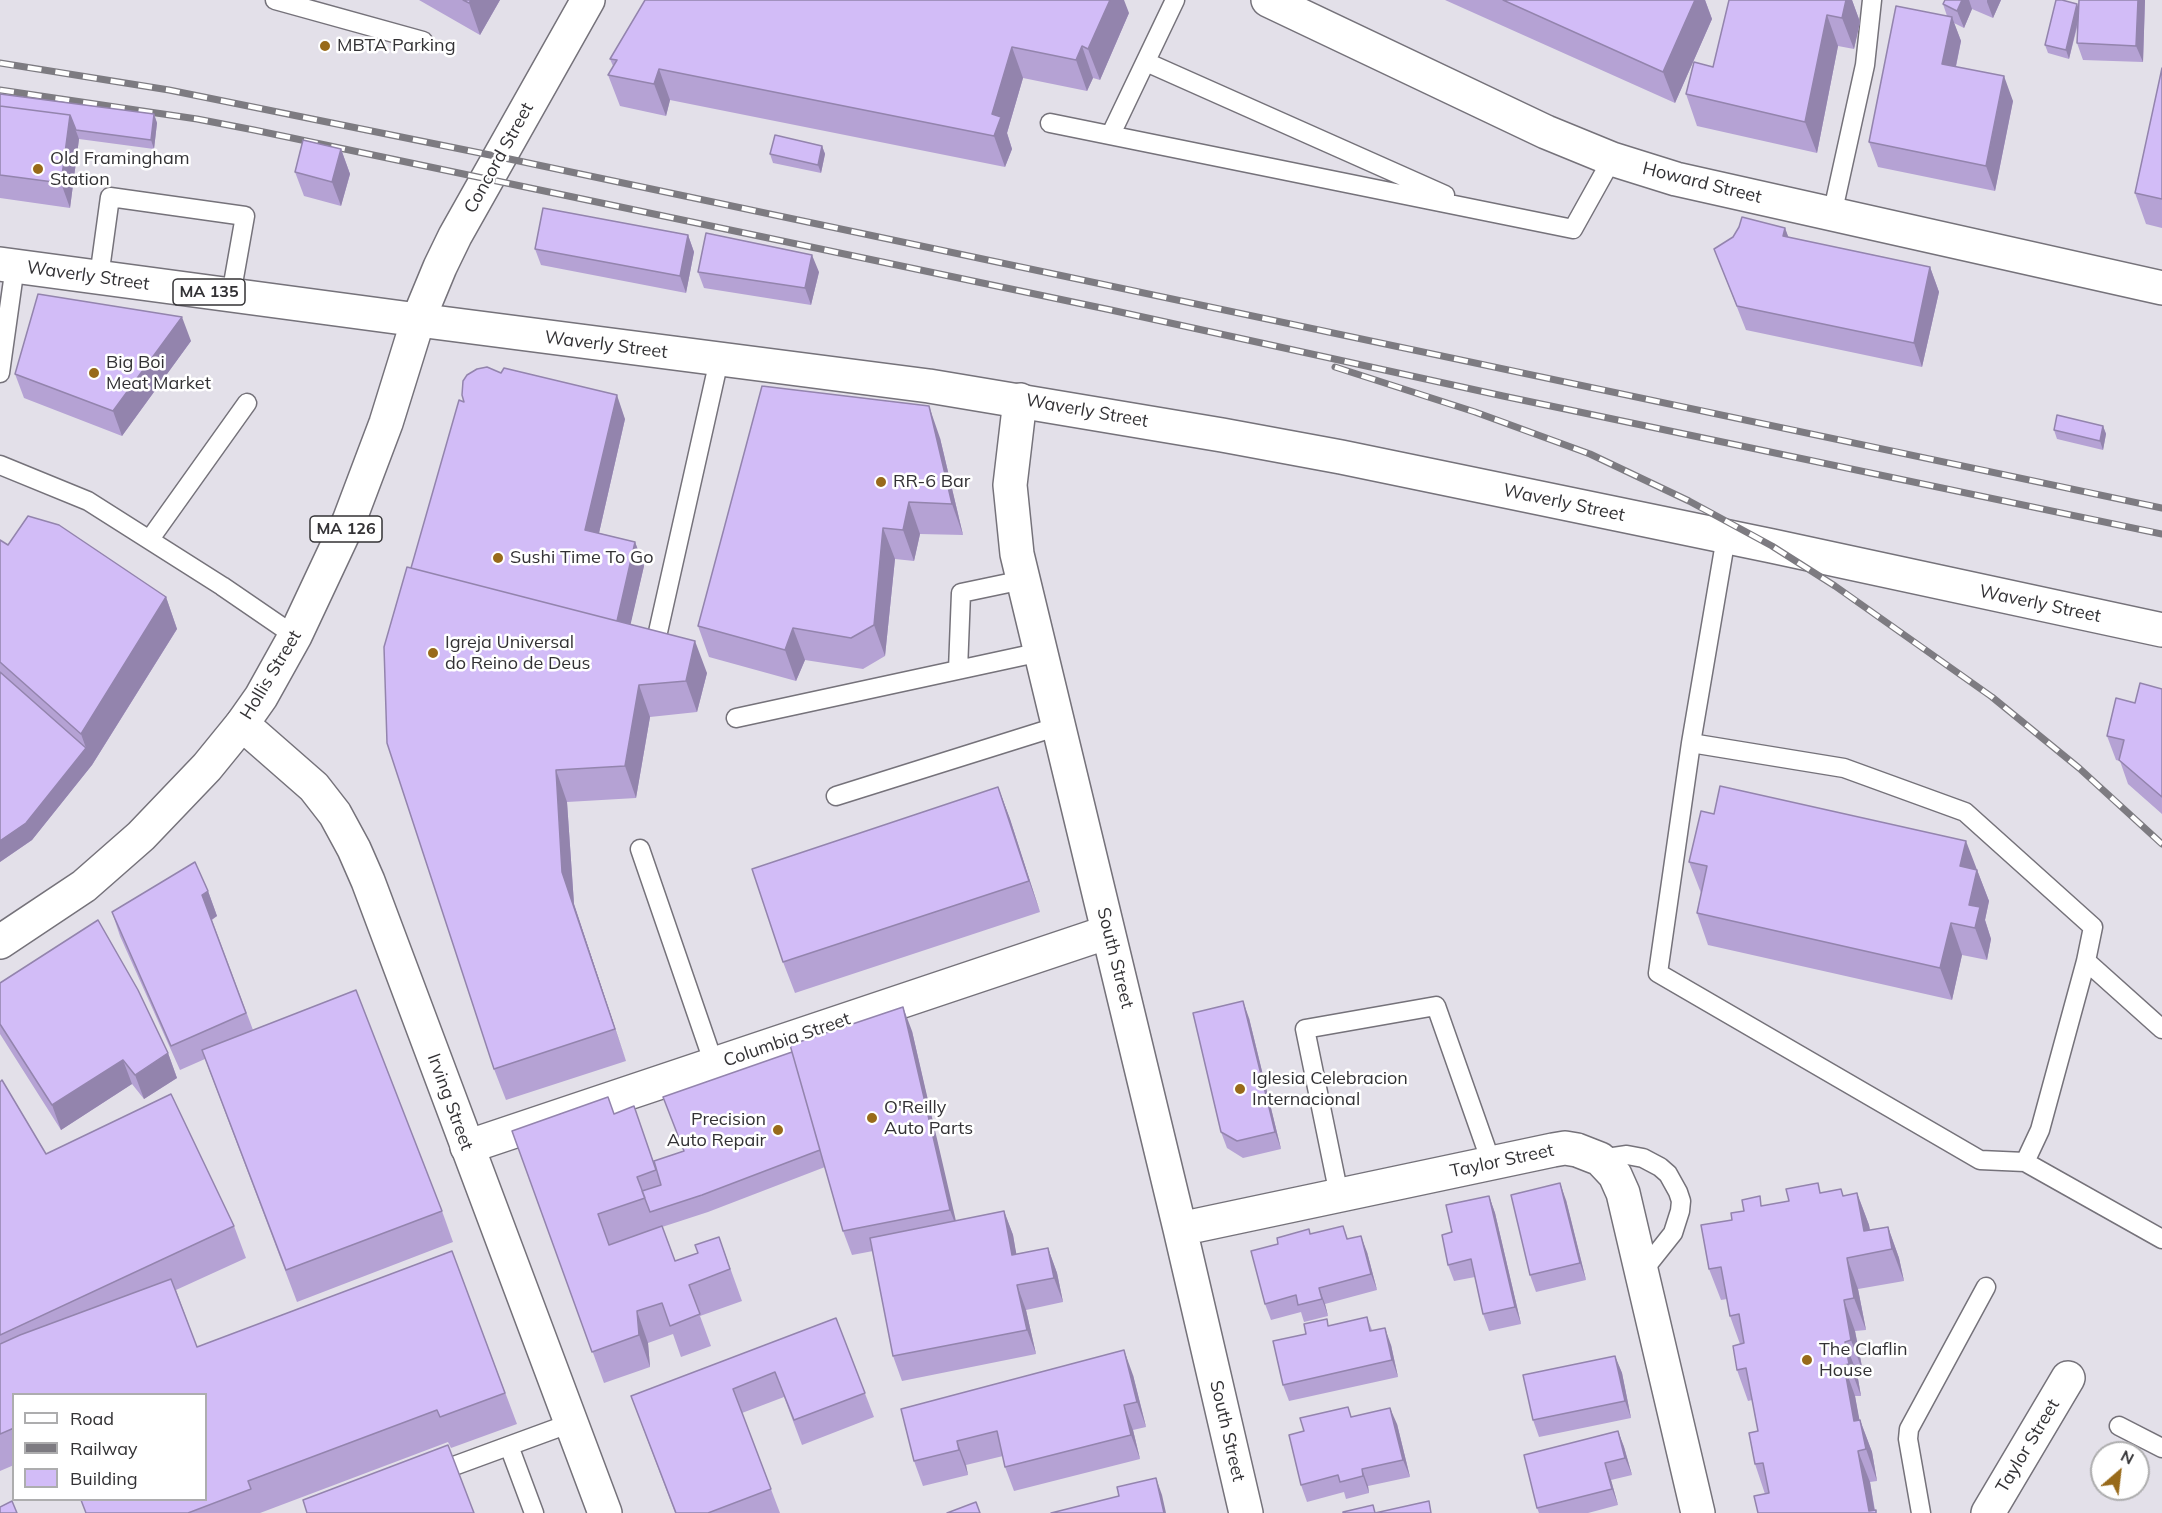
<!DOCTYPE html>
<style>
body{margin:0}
#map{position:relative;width:2162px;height:1513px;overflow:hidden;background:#e3e0e9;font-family:Mulish,sans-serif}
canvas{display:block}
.legend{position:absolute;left:12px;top:1393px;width:195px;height:108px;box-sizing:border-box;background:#fff;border:2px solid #adadae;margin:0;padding:8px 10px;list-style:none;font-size:18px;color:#333235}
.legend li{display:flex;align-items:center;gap:12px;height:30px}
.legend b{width:30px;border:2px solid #adadae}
.north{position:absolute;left:2090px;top:1441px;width:60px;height:60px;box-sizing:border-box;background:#fff;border:2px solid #adadae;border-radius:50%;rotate:28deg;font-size:16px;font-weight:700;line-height:24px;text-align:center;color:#333235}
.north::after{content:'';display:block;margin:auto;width:21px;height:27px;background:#986a1a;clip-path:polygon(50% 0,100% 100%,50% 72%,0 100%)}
</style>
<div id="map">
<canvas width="2162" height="1513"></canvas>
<ul class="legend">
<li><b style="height:8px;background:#fff"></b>Road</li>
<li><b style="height:8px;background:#7d7b81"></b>Railway</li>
<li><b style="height:16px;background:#d2bcf7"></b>Building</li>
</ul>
<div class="north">N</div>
</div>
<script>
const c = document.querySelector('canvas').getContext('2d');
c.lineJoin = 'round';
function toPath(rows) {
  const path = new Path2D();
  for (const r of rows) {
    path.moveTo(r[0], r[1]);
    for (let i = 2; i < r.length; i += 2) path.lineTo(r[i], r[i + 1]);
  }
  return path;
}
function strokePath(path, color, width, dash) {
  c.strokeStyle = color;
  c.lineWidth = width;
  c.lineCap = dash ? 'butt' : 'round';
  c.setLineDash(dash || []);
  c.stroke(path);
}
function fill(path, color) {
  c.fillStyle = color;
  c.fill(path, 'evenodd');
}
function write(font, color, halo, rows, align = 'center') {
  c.font = font + ' Mulish,sans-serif';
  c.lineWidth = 5;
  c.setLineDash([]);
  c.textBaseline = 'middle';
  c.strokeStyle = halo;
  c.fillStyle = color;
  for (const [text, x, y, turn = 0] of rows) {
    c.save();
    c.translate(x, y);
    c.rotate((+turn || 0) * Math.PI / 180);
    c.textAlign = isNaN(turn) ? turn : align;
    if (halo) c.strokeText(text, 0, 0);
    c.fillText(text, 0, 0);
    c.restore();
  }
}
const service = toPath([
 [275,0,423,41],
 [1146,62,1445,195],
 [1050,123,1573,229,1612,159],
 [1111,134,1175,0],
 [1832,215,1865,65,1872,0],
 [99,277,110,197,245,216,231,295],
 [0,373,15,266],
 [0,465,88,501,222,586,295,636],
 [150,539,247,403],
 [658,632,719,360],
 [958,670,961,593,1023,580],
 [736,718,1041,652],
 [1691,743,1844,768,1965,812,2093,927,2086,961,2040,1130,2025,1162,1980,1160,1658,973,1691,743,1726,537],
 [836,796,1059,726],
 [640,849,714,1064],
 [2086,961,2162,1029],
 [1600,1159,1627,1155,1643,1158,1660,1167,1668,1174,1678,1192,1681,1201,1680,1211,1673,1233,1642,1272],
 [2025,1162,2162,1239],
 [1339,1195,1305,1029,1436,1006,1491,1162],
 [2119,1426,2162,1448],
 [509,1446,534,1513],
 [432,1474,571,1423],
 [1921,1513,1908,1439,1909,1429,1986,1287]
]);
const minor = toPath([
 [1020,400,1010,485,1017,554,1180,1229,1246,1513],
 [467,1147,1108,932],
 [1180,1229,1553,1150,1565,1148,1577,1150,1600,1159,1615,1175,1623,1193,1698,1513],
 [1988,1513,2068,1378]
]);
const tertiary = toPath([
 [1268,0,1546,132,1612,159,1676,179,2162,288],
 [242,724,314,787,335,814,354,849,368,881,605,1513]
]);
const secondary = toPath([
 [418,320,929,386,1222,435,1341,457,1772,546,2162,630]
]);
const primary = toPath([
 [0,264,418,320],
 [0,942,84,886,141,836,207,767,242,724,261,697,295,636,349,521,386,423,418,320,440,267,455,236,588,0]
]);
strokePath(service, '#75727a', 21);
strokePath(minor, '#75727a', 36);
strokePath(tertiary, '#75727a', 36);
strokePath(secondary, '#75727a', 36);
strokePath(primary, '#75727a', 36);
strokePath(service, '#fff', 18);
strokePath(minor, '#fff', 33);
strokePath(tertiary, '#fff', 33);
strokePath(secondary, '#fff', 33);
strokePath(primary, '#fff', 33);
const rail = toPath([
 [0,63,169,90,500,157,2162,508],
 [0,90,197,119,254,130,1111,310,1503,396,2162,534],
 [1335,367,1475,412,1590,454,1689,501,1772,546,1835,586,1992,697,2079,768,2162,844]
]);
strokePath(rail, '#7d7b81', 7);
strokePath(rail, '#fff', 4.5, [14]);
fill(toPath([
 [419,0,500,0,480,35],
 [1445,0,1705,0,1712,19,1675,103],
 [1852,0,1860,22,1854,49,1838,46,1817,153,1697,126,1686,94,1713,67],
 [1945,0,2001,0,1993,18,1972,9,1964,28,1954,23,1961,41,1956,67,2013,101,1995,191,1878,167,1869,142,1947,16,1943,4],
 [2145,0,2143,62,2083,60,2077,43,2078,24,2069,59,2048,53,2045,45,2077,4,2078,7],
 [1129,13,1100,80,1093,78,1087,91,1023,78,1007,133,1012,149,1005,167,670,100,666,116,620,106,608,75,613,66,610,59],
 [2162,68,2162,228,2146,224,2135,193],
 [0,94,154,114,157,123,154,149,79,139,70,208,0,198],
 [822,146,825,154,821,173,773,163,770,154],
 [341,149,350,174,341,206,304,196,295,172],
 [1785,228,1788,237,1930,267,1939,292,1922,367,1746,330,1714,249],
 [688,235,694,252,686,293,541,265,535,249],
 [698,272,819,272,811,305,704,288],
 [191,341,122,436,24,398,15,374],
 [501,373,625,419,599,533,635,542,644,566,630,625,707,673,697,712,650,717,636,798,567,802,574,904,626,1061,506,1100,494,1069,411,568,464,402],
 [2103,426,2106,434,2103,450,2057,439,2054,430],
 [940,438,963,535,920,534,914,561,895,559,885,656,863,669,805,660,796,681,709,657,698,626],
 [0,540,8,545,166,597,177,629,92,765,32,840,0,862],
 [2162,689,2162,814,2128,784,2120,761,2116,760,2107,736],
 [998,787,1010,819,1040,912,795,993,783,962],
 [1689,862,1977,870,1989,901,1985,920,1991,939,1987,960,1962,955,1952,1000,1708,945,1697,913,1701,893],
 [208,891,217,916,212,920,253,1030,442,1211,453,1242,297,1302,205,1059,180,1070,120,936,112,912],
 [0,983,168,1053,177,1078,144,1099,132,1084,61,1130,0,1034],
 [1249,1018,1281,1149,1243,1158,1227,1148,1221,1132],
 [912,1031,955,1221,1004,1211,1013,1235,1016,1254,1048,1248,1057,1273,1063,1302,1026,1310,1036,1354,902,1381,893,1356,873,1251,852,1255,843,1231,825,1167,708,1212,662,1227,675,1261,698,1253,719,1237,742,1301,700,1316,711,1346,681,1357,673,1334,648,1343,650,1367,604,1383,512,1131,614,1114,634,1106,657,1172,684,1151],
 [0,1082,46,1154,234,1226,246,1258,176,1290,197,1347,452,1251,517,1424,451,1448,448,1442,260,1513,86,1513,206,1395,14,1395,14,1465,0,1471],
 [1841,1189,1843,1196,1857,1193,1869,1225,1870,1230,1888,1227,1899,1258,1904,1281,1858,1289,1866,1330,1855,1331,1863,1372,1857,1373,1861,1396,1855,1396,1859,1420,1860,1420,1872,1452,1877,1481,1870,1482,1875,1510,1765,1494,1755,1464,1758,1431,1752,1400,1748,1401,1737,1370,1740,1344,1730,1316,1727,1299,1721,1300,1709,1269,1732,1220,1744,1211,1789,1201,1821,1193],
 [1489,1196,1495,1213,1521,1324,1489,1331,1483,1314,1475,1277,1454,1281,1448,1265,1452,1232],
 [1566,1200,1586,1280,1536,1292,1530,1275],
 [1343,1226,1348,1239,1367,1252,1377,1290,1325,1304,1328,1316,1304,1322,1301,1312,1271,1320,1265,1304,1278,1244],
 [1367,1317,1372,1330,1391,1345,1398,1377,1289,1401,1283,1385,1306,1334,1329,1326],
 [836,1318,874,1417,802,1445,784,1397,742,1413,780,1513,675,1513,640,1420],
 [1615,1356,1622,1373,1631,1418,1539,1437,1533,1420],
 [1133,1375,1146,1427,1133,1430,1140,1459,1014,1491,1005,1467,1003,1456,966,1465,968,1475,923,1486,914,1461,901,1409],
 [1352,1417,1397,1424,1410,1477,1368,1486,1369,1493,1346,1499,1344,1492,1307,1502,1301,1485,1304,1431],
 [1618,1431,1624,1447,1632,1475,1611,1480,1618,1505,1588,1513,1539,1513,1537,1508]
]), '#b5a2d4');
fill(toPath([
 [471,0,500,0,480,35,469,3],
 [1110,0,1124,0,1129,13,1100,80,1088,49],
 [1689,0,1705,0,1712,19,1675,103,1663,72],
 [1846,0,1852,0,1860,22,1854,49,1842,18],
 [1962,0,1969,0,1972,9,1964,28,1957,11],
 [1987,0,2001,0,1993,18,1987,2],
 [2138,0,2145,0,2143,62,2136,46],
 [2077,4,2080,12,2069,59,2066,50],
 [1827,15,1838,46,1817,153,1805,122],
 [1952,17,1961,41,1951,89,1942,64],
 [1082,46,1093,78,1087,91,1076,60],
 [1012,47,1023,78,1007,133,1012,149,1005,167,994,136,992,114],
 [659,69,670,100,666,116,654,84],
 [2004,76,2013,101,1995,191,1986,166],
 [154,114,157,123,154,149,151,140],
 [70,115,79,139,70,208,61,183],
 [822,146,825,154,821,173,818,165],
 [341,149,350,174,341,206,332,182],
 [1785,228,1794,252,1783,236],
 [688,235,694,252,686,293,680,276],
 [812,255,819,272,811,305,805,288],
 [1930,267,1939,292,1922,367,1914,343],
 [182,317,191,341,122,436,113,411],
 [617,395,625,419,594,555,585,530],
 [929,406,940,438,963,535,952,504],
 [2103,426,2106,434,2103,450,2100,441],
 [909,502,920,534,914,561,903,530],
 [883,528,895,559,885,656,874,625],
 [635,542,644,566,624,653,615,628],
 [166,597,177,629,92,765,32,840,0,862,0,841,86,748,81,734],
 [793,628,805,660,796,681,785,650],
 [695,641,707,673,697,712,686,681],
 [639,685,650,717,636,798,625,766],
 [556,770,567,802,574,904,626,1061,562,872],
 [998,787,1010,819,1040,912,1029,881],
 [1966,841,1989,901,1985,920,1991,939,1987,960,1975,928,1960,866],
 [208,891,217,916,211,920,202,895],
 [1951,923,1962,955,1952,1000,1940,968],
 [1243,1001,1249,1018,1281,1149,1275,1132],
 [903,1007,912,1031,959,1234,950,1210],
 [168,1053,177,1078,144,1099,135,1075],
 [123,1060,132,1084,61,1130,52,1105],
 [1560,1183,1566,1200,1586,1280,1580,1263],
 [1857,1193,1869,1225,1874,1253,1864,1231],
 [1489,1196,1495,1213,1521,1324,1515,1307],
 [1004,1211,1013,1235,1021,1280,1012,1255],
 [1888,1227,1899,1258,1904,1281,1892,1249],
 [1361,1236,1367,1252,1377,1290,1371,1274],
 [1048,1248,1057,1273,1063,1302,1054,1278],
 [1847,1258,1858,1289,1866,1330,1854,1298],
 [1017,1285,1026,1310,1036,1354,1027,1330],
 [1319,1288,1325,1304,1328,1316,1322,1299],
 [1844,1300,1855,1331,1863,1372,1851,1340],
 [637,1311,648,1343,650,1367,639,1335],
 [1385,1328,1391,1345,1398,1377,1392,1360],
 [1845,1342,1857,1373,1861,1396,1849,1364],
 [1124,1350,1133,1375,1146,1427,1137,1402],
 [1615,1356,1622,1373,1631,1418,1625,1401],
 [1844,1365,1855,1396,1865,1449,1854,1421],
 [1124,1405,1133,1430,1140,1459,1131,1435],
 [1390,1408,1397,1424,1410,1477,1403,1460],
 [1860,1420,1872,1452,1877,1481,1866,1449],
 [1618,1431,1624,1447,1632,1475,1625,1458],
 [957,1441,966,1465,968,1475,959,1450],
 [1858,1451,1870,1482,1875,1513,1869,1511],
 [1605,1463,1611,1480,1618,1505,1612,1489],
 [1362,1469,1368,1486,1369,1493,1363,1476],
 [1156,1478,1162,1495,1166,1513,1164,1513]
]), '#9384ad');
const building = toPath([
 [463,0,471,0,469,3,463,0],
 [645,0,1110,0,1088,49,1082,46,1076,60,1012,47,992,114,1001,117,994,136,659,69,654,84,608,75,617,60,610,59,645,0],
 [1503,0,1695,0,1663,72,1503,0],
 [1729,0,1846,0,1842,18,1827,15,1805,122,1686,94,1694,62,1713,67,1729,0],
 [1945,0,1962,0,1957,11,1943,4,1945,0],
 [2056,0,2062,0,2077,4,2066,50,2045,45,2056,0],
 [2079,0,2138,0,2136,46,2077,43,2079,0],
 [1896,6,1952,17,1942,64,2004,76,1986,166,1869,142,1896,6],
 [2162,68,2162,199,2135,193,2162,68],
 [0,94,154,114,151,140,76,130,70,115,0,106,0,94],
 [0,106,70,115,61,183,0,175,0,106],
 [775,135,822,146,818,165,770,154,775,135],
 [303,140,341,149,332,182,295,172,303,140],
 [543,208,688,235,680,276,535,249,543,208],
 [1742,217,1785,228,1783,236,1930,267,1914,343,1737,306,1714,249,1733,237,1739,227,1742,217],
 [706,233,812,255,805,288,698,272,706,233],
 [38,294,182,317,113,411,15,374,38,294],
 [487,367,501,373,504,368,617,395,585,530,635,542,617,621,411,568,459,400,464,402,462,395,463,381,467,375,477,369,487,367],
 [762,386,929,406,952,504,909,502,903,530,883,528,874,625,851,638,793,628,785,650,698,626,762,386],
 [2057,415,2103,426,2100,441,2054,430,2057,415],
 [28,516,59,525,166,597,81,734,0,662,0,540,8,545,28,516],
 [407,567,695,641,686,681,639,685,625,766,556,770,562,872,615,1029,494,1069,387,743,384,647,407,567],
 [0,672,86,748,26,823,0,841,0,672],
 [2140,683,2162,689,2162,797,2119,760,2124,740,2107,736,2116,698,2135,703,2140,683],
 [1720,786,1966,841,1960,866,1977,870,1969,905,1980,907,1975,928,1951,923,1940,968,1697,913,1707,866,1689,862,1701,811,1714,814,1720,786],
 [998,787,1029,881,783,962,752,869,998,787],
 [195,862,208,891,202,895,246,1013,171,1046,112,912,195,862],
 [98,920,138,990,168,1053,135,1075,123,1060,52,1105,0,1024,0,983,98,920],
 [356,990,442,1211,286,1270,202,1050,356,990],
 [1243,1001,1275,1132,1237,1141,1221,1132,1193,1013,1243,1001],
 [903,1007,950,1210,843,1231,790,1045,903,1007],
 [792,1052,820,1150,702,1195,650,1212,642,1191,661,1185,654,1161,684,1151,663,1097,792,1052],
 [2,1080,46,1154,171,1094,234,1226,0,1335,0,1082,2,1080],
 [608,1097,614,1114,634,1106,656,1170,637,1177,645,1198,598,1214,609,1245,662,1226,675,1261,698,1253,695,1245,719,1237,730,1269,689,1285,700,1314,670,1326,662,1303,637,1311,639,1335,592,1352,512,1131,608,1097],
 [1560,1183,1580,1263,1530,1275,1511,1195,1560,1183],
 [1818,1183,1820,1193,1841,1189,1843,1196,1857,1193,1864,1231,1888,1227,1892,1249,1847,1258,1854,1298,1844,1300,1851,1340,1845,1342,1849,1364,1844,1365,1854,1421,1860,1420,1866,1449,1858,1451,1869,1511,1876,1510,1876,1513,1758,1513,1754,1496,1769,1493,1763,1463,1755,1464,1749,1433,1758,1431,1746,1368,1737,1370,1733,1346,1744,1343,1739,1314,1730,1316,1721,1267,1709,1269,1701,1225,1732,1220,1731,1213,1744,1211,1742,1200,1760,1196,1761,1206,1789,1201,1786,1189,1818,1183],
 [1489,1196,1515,1307,1483,1314,1471,1259,1448,1265,1442,1235,1452,1232,1446,1205,1489,1196],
 [1004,1211,1012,1255,1048,1248,1054,1278,1017,1285,1027,1330,893,1356,870,1238,1004,1211],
 [1343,1226,1347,1239,1361,1236,1371,1274,1319,1288,1322,1299,1298,1305,1296,1295,1265,1304,1251,1251,1278,1244,1277,1238,1309,1229,1310,1234,1343,1226],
 [452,1251,505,1393,440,1417,437,1410,248,1481,251,1489,188,1513,86,1513,81,1500,206,1500,206,1395,14,1395,14,1428,0,1434,0,1344,20,1335,171,1279,197,1347,452,1251],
 [1367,1317,1370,1331,1385,1328,1392,1360,1283,1385,1273,1341,1306,1334,1304,1324,1327,1319,1328,1326,1367,1317],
 [836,1318,865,1393,794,1420,775,1372,733,1389,771,1489,708,1513,676,1513,631,1396,836,1318],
 [1124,1350,1137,1402,1124,1405,1131,1435,1005,1467,997,1431,957,1441,959,1450,914,1461,901,1409,1124,1350],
 [1615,1356,1625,1401,1533,1420,1523,1375,1615,1356],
 [1348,1407,1351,1417,1390,1408,1403,1460,1362,1469,1363,1476,1340,1482,1338,1475,1301,1485,1289,1435,1304,1431,1300,1418,1348,1407],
 [1618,1431,1625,1458,1605,1463,1612,1489,1537,1508,1524,1455,1618,1431],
 [448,1445,474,1513,307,1513,303,1500,448,1445],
 [1156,1478,1164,1513,1051,1513,1119,1496,1117,1487,1156,1478],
 [12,1501,17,1513,0,1513,0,1507,12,1501],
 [1429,1501,1431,1513,1343,1513,1343,1512,1373,1505,1375,1513,1429,1501],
 [976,1502,980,1513,947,1513,976,1502]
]);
fill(building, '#d2bcf7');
strokePath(building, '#9384ad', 1.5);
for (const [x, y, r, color] of [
 [325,46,6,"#986a1a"],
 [38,169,6,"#986a1a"],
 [94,373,6,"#986a1a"],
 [881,482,6,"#986a1a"],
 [498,558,6,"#986a1a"],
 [433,653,6,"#986a1a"],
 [1240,1089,6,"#986a1a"],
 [872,1118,6,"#986a1a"],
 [778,1130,6,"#986a1a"],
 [1807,1360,6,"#986a1a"]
]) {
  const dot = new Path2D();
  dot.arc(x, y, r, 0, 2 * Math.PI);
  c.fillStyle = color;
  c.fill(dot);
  strokePath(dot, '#fff', 2);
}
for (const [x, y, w] of [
 [209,292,72],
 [346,529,72]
]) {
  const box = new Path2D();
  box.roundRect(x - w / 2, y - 13, w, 26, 4.5);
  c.fillStyle = '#fff';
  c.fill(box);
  strokePath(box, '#333235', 1.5);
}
write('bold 16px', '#333235', null, [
 ["MA 135",209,292],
 ["MA 126",346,529]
]);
write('18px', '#333235', '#fff', [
 ["MBTA Parking",337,46],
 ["Old Framingham",50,159],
 ["Station",50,180],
 ["Big Boi",106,363],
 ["Meat Market",106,384],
 ["RR-6 Bar",893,482],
 ["Sushi Time To Go",510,558],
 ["Igreja Universal",445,643],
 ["do Reino de Deus",445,664],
 ["Iglesia Celebracion",1252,1079],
 ["Internacional",1252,1100],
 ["O'Reilly",884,1108],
 ["Auto Parts",884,1129],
 ["Precision",766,1120,"right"],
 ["Auto Repair",766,1141,"right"],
 ["The Claflin",1819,1350],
 ["House",1819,1371]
], 'left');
write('18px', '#333235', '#fff', [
 ["Concord Street",499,158,-61],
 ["Howard Street",1702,183,14],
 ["Waverly Street",88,276,8],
 ["Waverly Street",606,345,7],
 ["Waverly Street",1087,411,10],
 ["Waverly Street",1564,503,12],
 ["Waverly Street",2040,604,12],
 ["Hollis Street",271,675,-59],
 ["South Street",1115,958,76],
 ["Columbia Street",787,1040,-19],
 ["Irving Street",450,1102,70],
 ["Taylor Street",1502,1161,-12],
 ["South Street",1227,1431,77],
 ["Taylor Street",2028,1446,-59]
]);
</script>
